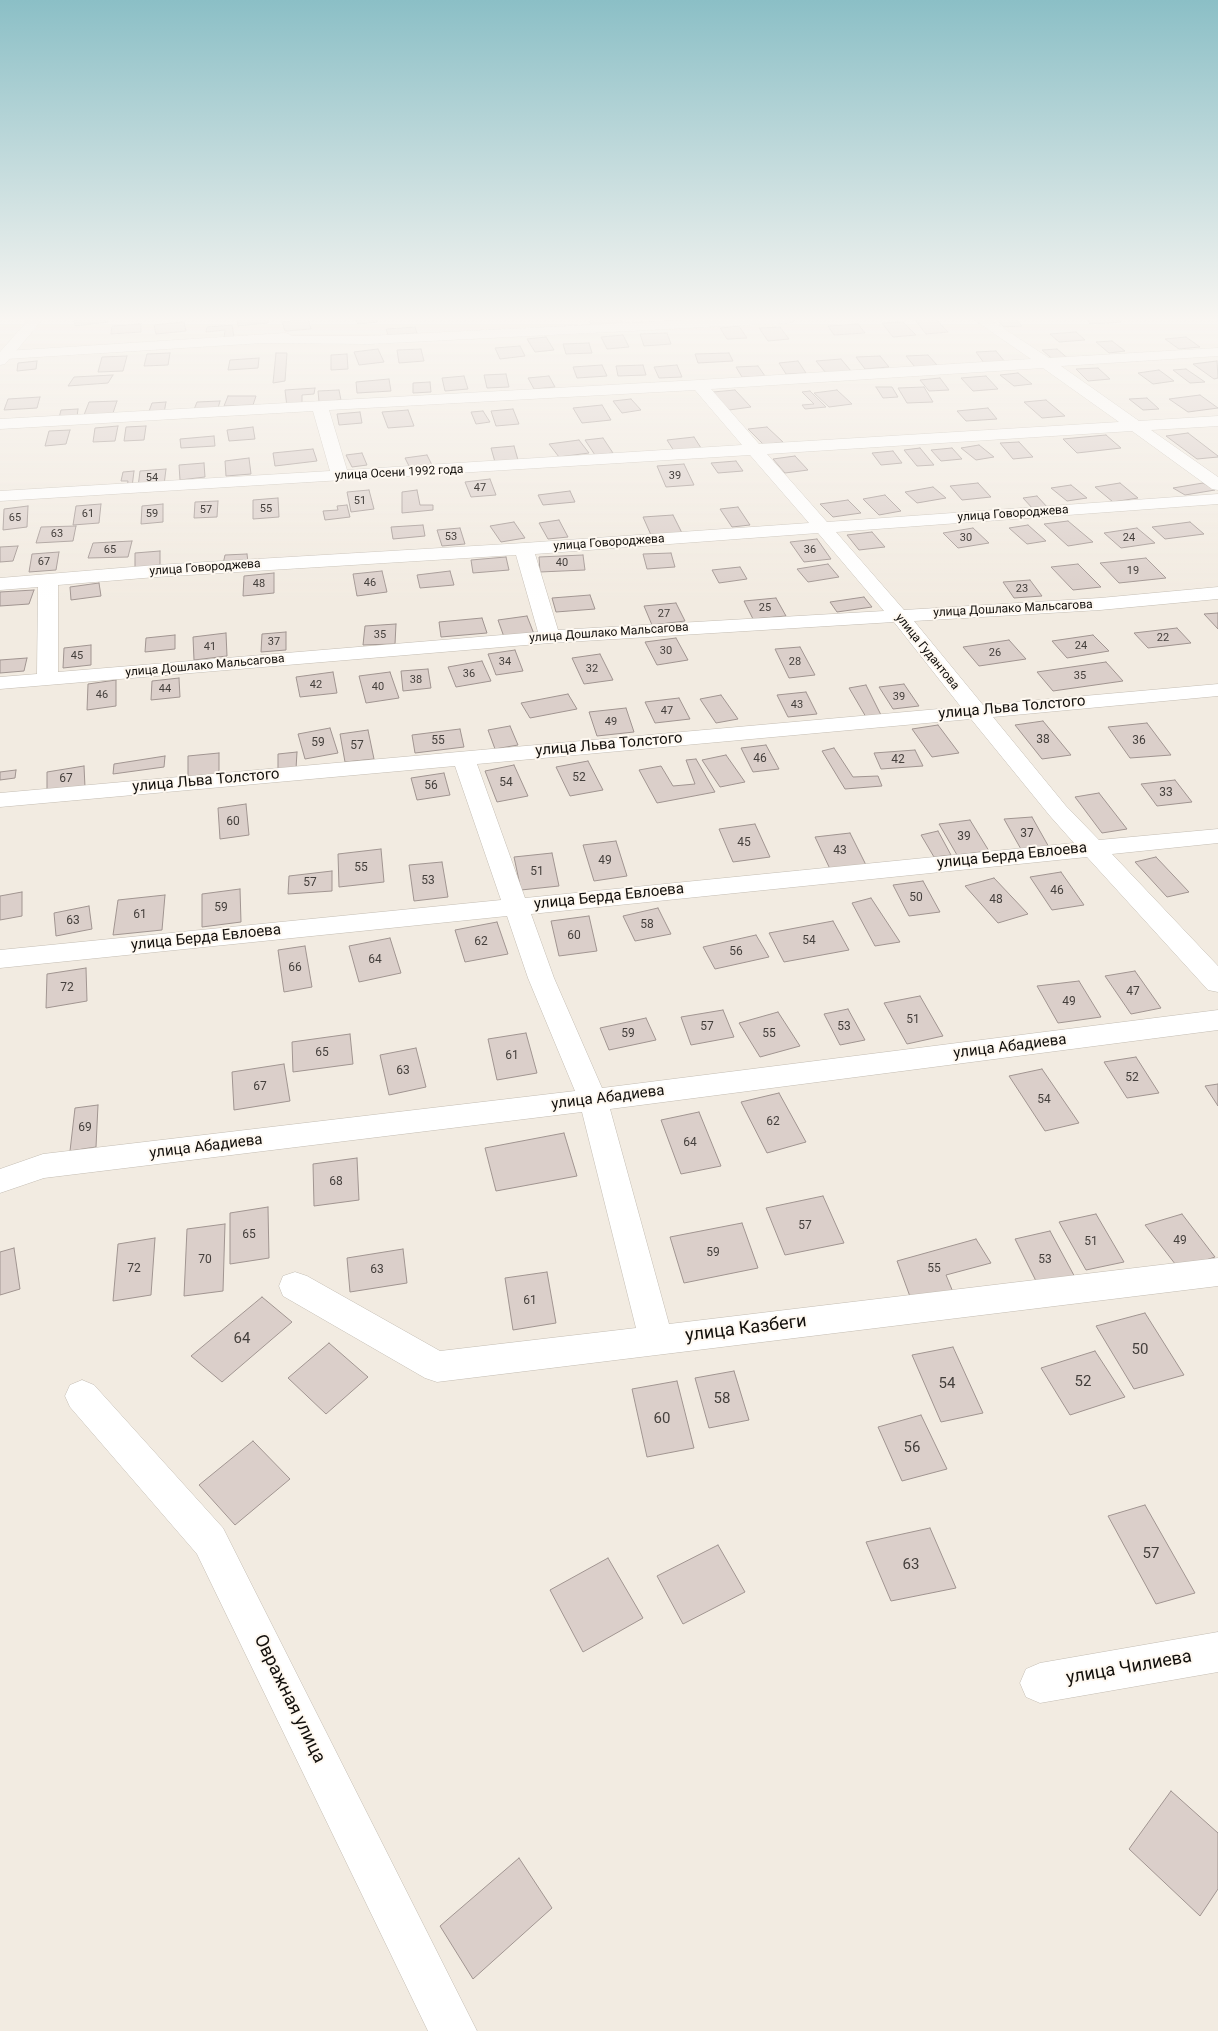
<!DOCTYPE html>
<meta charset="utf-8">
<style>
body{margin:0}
canvas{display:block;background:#f2ebe1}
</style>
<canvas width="1218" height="2031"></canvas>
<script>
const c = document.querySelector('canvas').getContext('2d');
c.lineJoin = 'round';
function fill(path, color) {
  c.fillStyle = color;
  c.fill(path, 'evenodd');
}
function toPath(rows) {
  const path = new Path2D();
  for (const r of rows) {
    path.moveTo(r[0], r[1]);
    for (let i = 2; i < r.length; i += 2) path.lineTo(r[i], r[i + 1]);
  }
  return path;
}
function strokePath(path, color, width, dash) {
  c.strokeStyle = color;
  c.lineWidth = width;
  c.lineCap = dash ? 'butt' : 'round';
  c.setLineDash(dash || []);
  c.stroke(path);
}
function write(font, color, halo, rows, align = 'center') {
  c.font = font + ' Roboto,sans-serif';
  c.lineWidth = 4;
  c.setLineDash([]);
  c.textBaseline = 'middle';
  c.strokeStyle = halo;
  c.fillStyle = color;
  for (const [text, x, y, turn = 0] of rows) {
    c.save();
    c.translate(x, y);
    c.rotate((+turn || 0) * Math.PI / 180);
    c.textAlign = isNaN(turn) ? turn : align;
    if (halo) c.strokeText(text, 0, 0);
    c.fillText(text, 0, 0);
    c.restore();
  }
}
const building = toPath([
 [74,319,107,319,108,322,75,326,74,319],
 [237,319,268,319,268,323,238,326,237,319],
 [308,319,311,329,285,331,282,322,308,319],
 [355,319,375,319,377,322,358,324,355,319],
 [590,319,621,319,624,326,591,327,590,319],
 [936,319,948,332,926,334,915,320,936,319],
 [996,319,1016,319,1022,326,1004,327,996,319],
 [1087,319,1117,319,1121,322,1090,324,1087,319],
 [184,322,186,331,156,334,154,325,184,322],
 [903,322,916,335,893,337,882,323,903,322],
 [141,324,141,332,111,334,112,326,141,324],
 [858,324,865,333,834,335,828,326,858,324],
 [232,325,234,337,224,338,225,330,206,332,207,327,232,325],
 [739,326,747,338,727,339,720,328,739,326],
 [415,327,417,333,388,335,386,329,415,327],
 [780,327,789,339,768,341,759,328,780,327],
 [1076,332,1085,340,1059,342,1050,334,1076,332],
 [667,333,671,344,644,346,640,334,667,333],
 [623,335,629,347,607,349,601,337,623,335],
 [546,337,554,350,535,352,527,339,546,337],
 [1186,337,1200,347,1179,349,1165,339,1186,337],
 [1112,341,1125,351,1109,353,1096,342,1112,341],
 [589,343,592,353,566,354,563,344,589,343],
 [520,346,525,356,500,359,495,348,520,346],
 [378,349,384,362,359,365,354,352,378,349],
 [421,349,424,361,399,363,397,350,421,349],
 [1057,349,1071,361,1056,362,1042,350,1057,349],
 [996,351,1005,362,984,363,976,352,996,351],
 [170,353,168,365,144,366,147,354,170,353],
 [276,353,287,353,285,381,273,383,276,353],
 [729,353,733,361,698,363,695,354,729,353],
 [347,354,348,369,331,370,331,355,347,354],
 [928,355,937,365,915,367,906,356,928,355],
 [127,356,123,371,98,372,102,357,127,356],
 [880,356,889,367,865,369,856,357,880,356],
 [259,358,258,368,228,370,230,360,259,358],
 [841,359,851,371,826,373,816,361,841,359],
 [37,361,36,369,17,371,18,363,37,361],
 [798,361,806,373,786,374,779,363,798,361],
 [1217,361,1218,378,1214,379,1193,364,1217,361],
 [602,365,607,376,577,378,573,367,602,365],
 [643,365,646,375,618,376,616,366,643,365],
 [677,365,682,377,659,378,654,367,677,365],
 [758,366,765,376,742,377,736,367,758,366],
 [1098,368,1110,379,1088,381,1076,369,1098,368],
 [1186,369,1205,382,1190,383,1173,370,1186,369],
 [1159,370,1174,381,1153,384,1138,373,1159,370],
 [1018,373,1032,384,1014,386,1000,375,1018,373],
 [506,374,509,387,487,388,484,375,506,374],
 [113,375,108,383,68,386,74,377,113,375],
 [464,376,468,389,445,391,442,378,464,376],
 [549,376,555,387,534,389,528,378,549,376],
 [986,376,998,389,973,391,961,378,986,376],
 [940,378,949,390,929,391,920,380,940,378],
 [389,379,391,391,357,393,356,382,389,379],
 [430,382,431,392,413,393,413,383,430,382],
 [876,387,892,387,898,397,883,398,876,387],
 [924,387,933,402,907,403,898,388,924,387],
 [315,388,314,394,302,395,302,406,287,407,285,390,315,388],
 [339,390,341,400,319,402,318,391,339,390],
 [735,390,751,407,729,410,713,392,735,390],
 [837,390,852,404,829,407,814,393,837,390],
 [810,391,826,407,805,409,802,405,814,404,802,392,810,391],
 [1200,395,1218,408,1188,412,1169,399,1200,395],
 [228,396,256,396,253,405,224,406,228,396],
 [40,397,37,408,4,410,8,399,40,397],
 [1147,398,1159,409,1143,410,1129,399,1147,398],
 [631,399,641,410,622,413,613,401,631,399],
 [1046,400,1065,416,1042,418,1024,402,1046,400],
 [117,401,113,413,84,415,89,402,117,401],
 [220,401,217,412,193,412,197,402,220,401],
 [166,402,164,413,148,414,152,403,166,402],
 [602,405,611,420,582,423,573,408,602,405],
 [988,408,997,419,966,421,957,411,988,408],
 [78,409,77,417,59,418,61,410,78,409],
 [513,409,519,424,496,426,491,411,513,409],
 [408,410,414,426,388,428,382,412,408,410],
 [483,411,490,422,476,424,471,412,483,411],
 [360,412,362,423,339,425,337,414,360,412],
 [118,426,115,441,93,442,95,428,118,426],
 [146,426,144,440,124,441,126,427,146,426],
 [253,427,255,439,229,441,227,430,253,427],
 [767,427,783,442,764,445,748,429,767,427],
 [70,430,66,444,45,446,49,431,70,430],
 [1188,433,1218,456,1218,457,1197,459,1166,436,1188,433],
 [1106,435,1121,448,1077,453,1063,439,1106,435],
 [214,436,215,446,181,448,180,439,214,436],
 [694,437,701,448,674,451,667,440,694,437],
 [603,438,613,453,595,455,585,440,603,438],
 [579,440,589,453,559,457,549,444,579,440],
 [1019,442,1033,457,1013,459,1000,443,1019,442],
 [979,445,994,457,976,460,961,448,979,445],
 [514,446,518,460,495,462,491,448,514,446],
 [920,448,934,465,917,466,904,450,920,448],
 [952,448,962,459,941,461,931,450,952,448],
 [313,449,317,461,275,466,273,453,313,449],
 [893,451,902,463,881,465,872,453,893,451],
 [362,453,367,465,352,467,346,455,362,453],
 [427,455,432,465,410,468,405,458,427,455],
 [795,456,808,470,785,473,773,459,795,456],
 [249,458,251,474,226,476,225,461,249,458],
 [736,461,743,471,718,473,711,463,736,461],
 [204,463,205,477,180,480,179,465,204,463],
 [684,464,694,485,666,487,657,466,684,464],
 [166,469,164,485,138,487,140,471,166,469],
 [134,471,132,487,127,487,128,481,121,481,123,472,134,471],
 [490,479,496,495,471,497,465,482,490,479],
 [978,483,991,497,962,500,950,486,978,483],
 [1120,483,1138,498,1113,502,1095,487,1120,483],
 [1203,483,1215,490,1185,495,1173,488,1203,483],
 [1071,485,1087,498,1067,501,1051,488,1071,485],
 [933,487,946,498,917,503,905,492,933,487],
 [369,490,374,509,351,512,347,492,369,490],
 [417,490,420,505,433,505,433,510,402,513,402,492,417,490],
 [570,491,575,502,543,505,538,495,570,491],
 [885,495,901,511,879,515,863,499,885,495],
 [1037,496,1049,509,1034,510,1023,498,1037,496],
 [278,498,279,517,253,519,253,500,278,498],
 [848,500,861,513,833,517,820,504,848,500],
 [218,501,217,517,194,518,195,502,218,501],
 [101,504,99,523,73,525,76,506,101,504],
 [163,504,163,522,141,524,142,506,163,504],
 [347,505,350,517,325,520,323,511,338,510,337,506,347,505],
 [28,506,27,527,3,530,4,509,28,506],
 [738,507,750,525,732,527,720,509,738,507],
 [673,515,682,533,651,535,643,517,673,515],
 [559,520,568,537,548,539,539,523,559,520],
 [1068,521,1093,542,1068,546,1044,524,1068,521],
 [514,522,525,538,501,542,490,526,514,522],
 [1190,522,1204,534,1165,539,1152,527,1190,522],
 [423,525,425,536,393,539,391,527,423,525],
 [1028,525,1046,541,1027,544,1009,528,1028,525],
 [76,526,73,541,36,543,41,527,76,526],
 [460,528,465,544,442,546,437,530,460,528],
 [973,528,989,543,958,548,943,533,973,528],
 [1137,528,1155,543,1121,548,1104,533,1137,528],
 [872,532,885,547,859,550,847,535,872,532],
 [817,539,831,559,804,562,790,542,817,539],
 [132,541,128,557,88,558,93,543,132,541],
 [18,546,13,561,0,562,0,547,18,546],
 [160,551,160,565,135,568,135,553,160,551],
 [59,552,56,570,29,572,32,554,59,552],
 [671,553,675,567,647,569,643,554,671,553],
 [247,554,248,562,223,564,225,555,247,554],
 [583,555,585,570,540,572,539,557,583,555],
 [506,557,509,570,473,573,471,560,506,557],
 [1146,558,1166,578,1119,583,1100,563,1146,558],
 [828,564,839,577,808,582,797,569,828,564],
 [1078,564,1101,587,1073,590,1051,567,1078,564],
 [740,567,747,579,719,583,712,570,740,567],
 [382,571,387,592,357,596,353,574,382,571],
 [450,571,454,585,420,588,417,575,450,571],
 [274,573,274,593,243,596,244,576,274,573],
 [1030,580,1042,596,1014,598,1003,582,1030,580],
 [99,583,101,596,71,600,70,587,99,583],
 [34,590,29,604,0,606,0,592,34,590],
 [590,595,595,609,556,612,552,598,590,595],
 [864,597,872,607,837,612,830,602,864,597],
 [776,598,786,616,753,619,744,601,776,598],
 [676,603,685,621,652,625,644,606,676,603],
 [1218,613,1218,629,1204,614,1218,613],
 [527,616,534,634,504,637,498,620,527,616],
 [482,618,487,633,441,637,439,622,482,618],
 [396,624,395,644,363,645,365,626,396,624],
 [1177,628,1191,643,1148,648,1134,633,1177,628],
 [286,632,286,650,261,652,262,634,286,632],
 [226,633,227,656,194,660,193,637,226,633],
 [175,635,175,649,145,652,146,638,175,635],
 [1093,635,1109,651,1067,658,1052,641,1093,635],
 [676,638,688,660,657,665,645,642,676,638],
 [1009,640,1026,659,979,666,963,647,1009,640],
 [91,645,91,665,63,668,64,648,91,645],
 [800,647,815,675,789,678,775,649,800,647],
 [515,650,523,671,496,675,488,654,515,650],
 [600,654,613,680,584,684,572,658,600,654],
 [27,658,24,671,0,673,0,660,27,658],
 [482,661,491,681,456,687,448,667,482,661],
 [1106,662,1123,681,1053,691,1037,672,1106,662],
 [428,669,431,688,403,691,401,671,428,669],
 [333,672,337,693,300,697,296,677,333,672],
 [390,672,399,698,366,703,359,676,390,672],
 [179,678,180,697,151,700,152,681,179,678],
 [116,680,116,706,87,710,88,684,116,680],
 [904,684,919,706,893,709,879,687,904,684],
 [866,685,881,715,866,717,849,688,866,685],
 [806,692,817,714,788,717,777,695,806,692],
 [568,694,577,709,530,718,521,703,568,694],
 [721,695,738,719,716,723,700,699,721,695],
 [679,698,690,719,655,723,645,702,679,698],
 [626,708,634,732,597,736,589,712,626,708],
 [1043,721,1071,755,1042,759,1015,725,1043,721],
 [1147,723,1171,755,1130,758,1108,727,1147,723],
 [938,725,959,753,932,757,912,729,938,725],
 [510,726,518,745,495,749,488,730,510,726],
 [330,728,338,753,305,759,298,734,330,728],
 [460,729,464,747,415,753,412,735,460,729],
 [368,730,374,759,345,762,340,734,368,730],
 [766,745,779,769,753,772,741,748,766,745],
 [834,748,853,777,878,776,882,786,845,789,822,751,834,748],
 [915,750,923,766,881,769,874,753,915,750],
 [297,752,296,769,278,770,278,754,297,752],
 [219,753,219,774,188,777,188,756,219,753],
 [726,755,745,782,720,787,702,760,726,755],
 [165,756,164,767,113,774,114,764,165,756],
 [696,759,715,792,657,803,639,770,661,766,673,786,695,784,686,760,696,759],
 [588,761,603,790,570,796,556,767,588,761],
 [514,765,528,796,497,802,485,771,514,765],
 [84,766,85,787,47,792,47,772,84,766],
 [16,770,15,778,0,780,0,772,16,770],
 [444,773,450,795,417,800,411,778,444,773],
 [1175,780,1192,802,1157,806,1141,784,1175,780],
 [1099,793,1127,829,1102,833,1075,797,1099,793],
 [246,804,249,835,220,839,218,808,246,804],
 [1032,817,1050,849,1022,851,1004,819,1032,817],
 [970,820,989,851,957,855,939,824,970,820],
 [755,824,770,857,733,862,719,829,755,824],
 [938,831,951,855,934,857,921,835,938,831],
 [850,833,866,865,830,869,815,837,850,833],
 [616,841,627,876,594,881,583,845,616,841],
 [381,849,384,882,339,887,338,854,381,849],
 [552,853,559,886,521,890,514,857,552,853],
 [1156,857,1189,892,1167,897,1135,862,1156,857],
 [442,862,448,897,414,901,409,865,442,862],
 [332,871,332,891,288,894,289,876,332,871],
 [1061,872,1084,905,1052,910,1030,877,1061,872],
 [994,878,1028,914,998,923,965,886,994,878],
 [923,881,940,912,909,916,893,885,923,881],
 [240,889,241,922,202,927,202,894,240,889],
 [22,892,22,916,0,920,0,896,22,892],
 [165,895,162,930,113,935,118,900,165,895],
 [871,898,900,942,875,946,852,903,871,898],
 [89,906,92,929,56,936,54,913,89,906],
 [658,908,671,934,635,941,623,916,658,908],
 [589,916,597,951,559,956,551,921,589,916],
 [833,921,849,950,784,962,769,933,833,921],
 [497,922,508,954,465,962,455,930,497,922],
 [756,935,769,957,715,969,703,947,756,935],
 [390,938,401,973,359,982,349,946,390,938],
 [305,946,312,987,284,992,278,950,305,946],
 [86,968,87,1001,46,1008,47,974,86,968],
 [1135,971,1161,1008,1131,1014,1105,976,1135,971],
 [1079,981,1101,1017,1058,1023,1037,986,1079,981],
 [920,996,943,1036,907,1044,884,1003,920,996],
 [848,1009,865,1040,840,1045,824,1014,848,1009],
 [723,1010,734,1037,691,1045,681,1017,723,1010],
 [778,1012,800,1046,760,1057,739,1023,778,1012],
 [646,1018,656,1040,609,1050,600,1028,646,1018],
 [526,1033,537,1073,497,1080,488,1039,526,1033],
 [350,1034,353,1064,293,1072,292,1042,350,1034],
 [416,1048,426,1087,389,1095,380,1055,416,1048],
 [1136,1057,1159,1093,1127,1098,1104,1062,1136,1057],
 [284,1064,290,1101,234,1110,232,1072,284,1064],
 [1042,1069,1079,1123,1045,1131,1009,1076,1042,1069],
 [1218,1084,1218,1106,1205,1086,1218,1084],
 [779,1093,806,1142,767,1153,741,1102,779,1093],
 [98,1105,96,1147,70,1151,75,1108,98,1105],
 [699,1112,721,1166,681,1174,661,1120,699,1112],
 [564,1133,577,1176,496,1191,485,1148,564,1133],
 [357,1158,359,1200,314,1206,313,1164,357,1158],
 [823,1196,844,1243,785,1255,766,1208,823,1196],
 [268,1207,269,1258,230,1264,230,1213,268,1207],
 [1096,1214,1124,1262,1086,1270,1059,1222,1096,1214],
 [1182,1214,1215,1257,1179,1269,1145,1225,1182,1214],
 [742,1223,758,1268,684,1283,670,1237,742,1223],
 [225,1224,223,1291,184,1296,187,1229,225,1224],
 [1050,1231,1077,1281,1038,1285,1015,1239,1050,1231],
 [155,1238,151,1295,113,1301,118,1244,155,1238],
 [976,1239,991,1263,946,1275,955,1297,912,1302,897,1261,976,1239],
 [14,1248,20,1289,0,1295,0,1252,14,1248],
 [403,1249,407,1283,350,1292,347,1258,403,1249],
 [547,1272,556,1323,513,1330,505,1278,547,1272],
 [262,1297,292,1322,222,1382,191,1356,262,1297],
 [1145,1313,1184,1375,1134,1389,1096,1326,1145,1313],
 [329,1343,368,1377,326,1414,288,1378,329,1343],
 [953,1347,983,1413,941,1422,912,1355,953,1347],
 [1095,1351,1125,1397,1070,1415,1041,1368,1095,1351],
 [734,1371,749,1420,709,1428,695,1378,734,1371],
 [677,1381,694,1448,647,1457,632,1389,677,1381],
 [921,1415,947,1469,902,1481,878,1427,921,1415],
 [253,1441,290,1479,235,1525,199,1485,253,1441],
 [1145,1505,1195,1593,1156,1604,1108,1516,1145,1505],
 [930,1528,956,1588,891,1601,866,1542,930,1528],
 [718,1545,745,1592,683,1624,657,1576,718,1545],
 [608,1558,643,1618,583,1652,550,1590,608,1558],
 [1171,1791,1218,1833,1218,1889,1200,1916,1129,1849,1171,1791],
 [519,1858,552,1908,473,1979,440,1926,519,1858]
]);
fill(building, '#dbcfca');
strokePath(building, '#a19591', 1);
const street = toPath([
 [706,319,795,319,793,322,788,323,369,344,263,343,6,359,0,357,1,352,6,351,286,333,292,336,369,336,706,319],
 [973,319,989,319,1049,358,1218,348,1218,356,1061,366,1139,421,1218,416,1218,426,1151,430,1218,477,1218,490,1212,489,1132,431,767,454,827,522,1218,494,1218,504,836,532,904,610,1100,598,1218,587,1218,599,1100,610,914,621,983,705,1218,684,1218,696,993,717,1066,806,1099,840,1218,829,1218,843,1112,854,1218,966,1218,992,1208,990,1087,857,531,914,554,978,602,1088,1218,1010,1218,1030,610,1109,669,1324,1218,1258,1218,1286,437,1382,425,1378,283,1296,279,1286,283,1276,295,1272,307,1276,440,1351,636,1328,582,1112,44,1178,0,1193,0,1169,43,1154,575,1091,528,978,507,916,0,968,0,950,501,900,455,766,0,807,0,793,961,707,894,622,550,643,0,689,0,677,37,674,38,587,0,590,0,578,156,565,524,543,809,523,750,455,0,501,0,491,330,471,313,411,0,429,0,419,699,380,1031,359,973,319],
 [1043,368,1119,422,759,444,711,389,1043,368],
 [695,390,742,445,347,470,329,410,695,390],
 [818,533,884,611,558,630,535,554,818,533],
 [516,555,538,632,58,672,58,585,156,577,516,555],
 [971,719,1050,816,1074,843,525,898,477,764,971,719],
 [82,1380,94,1385,223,1528,477,2031,428,2031,197,1554,70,1407,65,1396,70,1385,82,1380],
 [1218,1632,1218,1672,1040,1703,1026,1697,1020,1683,1026,1669,1040,1663,1218,1632]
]);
const secondary = toPath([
 [29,319,43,319,5,364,0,365,0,352,29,319]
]);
strokePath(street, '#c4bdb3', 1);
strokePath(secondary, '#c4bdb3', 1);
fill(street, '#fff');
fill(secondary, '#fff');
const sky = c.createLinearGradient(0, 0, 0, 603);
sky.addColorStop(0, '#8bbfc6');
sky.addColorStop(0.53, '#f9f6f2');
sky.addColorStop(1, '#f9f6f200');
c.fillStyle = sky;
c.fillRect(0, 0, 1218, 603);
write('11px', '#443f3c', null, [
 ["39",675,476],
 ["54",152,478],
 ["47",480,488],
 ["51",360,501],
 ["55",266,509],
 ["57",206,510],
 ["61",88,514],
 ["59",152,514],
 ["65",15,518],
 ["63",57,534],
 ["53",451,537],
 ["30",966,538],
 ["24",1129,538],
 ["65",110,550],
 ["36",810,550],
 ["67",44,562],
 ["40",562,563],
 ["19",1133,571],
 ["46",370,583],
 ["48",259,584],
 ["23",1022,589],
 ["25",765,608],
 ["27",664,614],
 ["35",380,635],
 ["22",1163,638],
 ["37",274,642],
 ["24",1081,646],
 ["41",210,647],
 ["30",666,651],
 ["26",995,653],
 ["45",77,656],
 ["34",505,662],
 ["28",795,662],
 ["32",592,669],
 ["36",469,674],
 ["35",1080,676],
 ["38",416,680],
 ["42",316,685],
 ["40",378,687],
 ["44",165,689],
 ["46",102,695],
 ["39",899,697],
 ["43",797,705],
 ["47",667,711],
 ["49",611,722]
]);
write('12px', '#120f0c', '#fef8f0', [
 ["улица Осени 1992 года",399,473,-3],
 ["улица Говороджева",1013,514,-4],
 ["улица Говороджева",609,543,-4],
 ["улица Говороджева",205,568,-4],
 ["улица Дошлако Мальсагова",1013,609,-3],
 ["улица Дошлако Мальсагова",609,633,-4],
 ["улица Гудантова",927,652,51],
 ["улица Дошлако Мальсагова",205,666,-5]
]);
write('12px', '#443f3c', null, [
 ["38",1043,740],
 ["55",438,741],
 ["36",1139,741],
 ["59",318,743],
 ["57",357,746],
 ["46",760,759],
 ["42",898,760],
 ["52",579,778],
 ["67",66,779],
 ["54",506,783],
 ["56",431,786],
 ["33",1166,793],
 ["60",233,822],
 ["37",1027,834],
 ["39",964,837],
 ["45",744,843],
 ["43",840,851],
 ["49",605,861],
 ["55",361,868],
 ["51",537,872],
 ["53",428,881],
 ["57",310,883],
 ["46",1057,891],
 ["50",916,898],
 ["48",996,900],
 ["59",221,908],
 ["61",140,915],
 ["63",73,921],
 ["58",647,925],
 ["60",574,936],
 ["54",809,941],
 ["62",481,942],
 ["56",736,952],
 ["64",375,960],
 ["66",295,968],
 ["72",67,988],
 ["47",1133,992],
 ["49",1069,1002],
 ["51",913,1020],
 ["57",707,1027],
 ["53",844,1027],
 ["59",628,1034],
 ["55",769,1034],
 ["65",322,1053],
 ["61",512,1056],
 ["63",403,1071],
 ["52",1132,1078],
 ["67",260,1087],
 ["54",1044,1100],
 ["62",773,1122],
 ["69",85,1128],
 ["64",690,1143],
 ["68",336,1182],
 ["57",805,1226],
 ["65",249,1235],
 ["49",1180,1241],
 ["51",1091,1242],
 ["59",713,1253],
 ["70",205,1260],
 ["53",1045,1260],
 ["72",134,1269],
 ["55",934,1269],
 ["63",377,1270],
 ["61",530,1301]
]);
write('15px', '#120f0c', '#fef8f0', [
 ["улица Льва Толстого",1012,708,-5],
 ["улица Льва Толстого",609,745,-5],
 ["улица Льва Толстого",206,781,-5],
 ["улица Берда Евлоева",1012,856,-6],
 ["улица Берда Евлоева",609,897,-6],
 ["улица Берда Евлоева",206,938,-6],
 ["улица Абадиева",1010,1047,-7],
 ["улица Абадиева",608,1098,-7],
 ["улица Абадиева",206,1147,-7]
]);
write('15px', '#443f3c', null, [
 ["64",242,1339],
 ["50",1140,1350],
 ["52",1083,1382],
 ["54",947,1384],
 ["58",722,1399],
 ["60",662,1419],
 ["56",912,1448],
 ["57",1151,1554],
 ["63",911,1565]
]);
write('18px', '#120f0c', '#fef8f0', [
 ["улица Казбеги",746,1329,-7],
 ["улица Чилиева",1129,1668,-10],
 ["Овражная улица",289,1699,64]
]);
</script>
